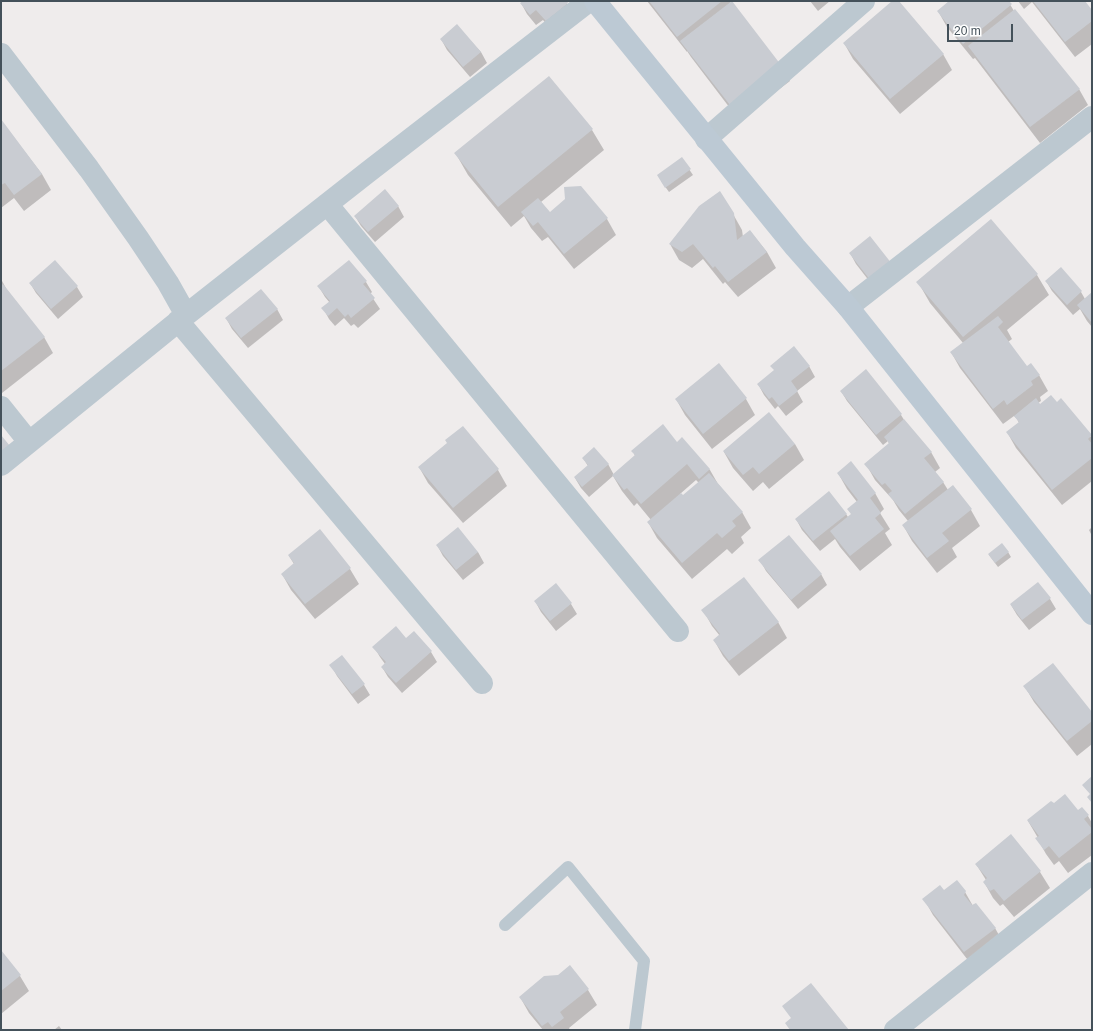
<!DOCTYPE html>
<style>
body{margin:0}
#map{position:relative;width:1093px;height:1031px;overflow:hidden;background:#efecec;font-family:Arial,sans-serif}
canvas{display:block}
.frame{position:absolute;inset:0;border:2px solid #44515a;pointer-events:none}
.scale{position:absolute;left:947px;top:24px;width:66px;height:18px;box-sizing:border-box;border:2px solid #44515a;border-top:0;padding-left:5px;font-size:12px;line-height:14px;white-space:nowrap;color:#44515a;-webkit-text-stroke:3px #fff;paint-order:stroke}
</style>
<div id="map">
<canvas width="1093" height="1031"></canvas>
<div class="frame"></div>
<div class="scale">20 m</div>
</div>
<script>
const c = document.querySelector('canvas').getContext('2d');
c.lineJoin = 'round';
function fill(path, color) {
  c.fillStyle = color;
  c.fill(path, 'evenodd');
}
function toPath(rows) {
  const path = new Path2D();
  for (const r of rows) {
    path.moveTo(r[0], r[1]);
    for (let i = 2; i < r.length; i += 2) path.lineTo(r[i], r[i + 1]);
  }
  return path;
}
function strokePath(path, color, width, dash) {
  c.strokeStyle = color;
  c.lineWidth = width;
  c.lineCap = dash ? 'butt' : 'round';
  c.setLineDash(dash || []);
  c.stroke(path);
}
fill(toPath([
 [524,1,565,1,574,14,552,31,543,20,536,25,527,14,521,3],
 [647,1,729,1,781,66,790,81,739,120,691,57,687,51,687,52],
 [810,1,830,1,818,11],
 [893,1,898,1,943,54,952,70,900,114,853,59,844,43],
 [950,1,1008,1,1014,11,1079,89,1088,105,1040,143,975,58,973,59,947,27,938,11],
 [1018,1,1084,1,1092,11,1092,44,1075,57,1032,2,1024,9],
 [457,26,481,52,487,63,470,77,447,50,441,39],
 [1,121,42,174,51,190,24,211,14,198,1,208],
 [592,130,604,150,541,202,550,213,581,187,607,219,616,235,574,269,548,237,542,241,531,228,524,216,511,227,468,175,456,154],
 [682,159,693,175,669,192,661,181],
 [398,206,404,217,375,242,361,226,355,216],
 [733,214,742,230,743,237,750,231,767,252,776,268,738,297,725,282,723,284,703,259,692,268,679,260,670,244],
 [870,238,877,291,856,264,850,253],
 [55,261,77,287,83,297,58,319,36,293,30,283],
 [1061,268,1081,292,1085,299,1092,293,1092,327,1087,321,1080,309,1073,315,1052,291,1046,281],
 [1037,275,1049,295,1007,330,1012,339,1008,342,1027,367,1039,375,1048,391,1040,397,1041,401,1038,403,1040,405,1057,403,1092,438,1092,481,1062,505,1016,448,1007,432,1019,423,1017,419,1014,416,1003,424,960,368,951,352,963,343,930,303,918,282],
 [1,279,7,290,44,337,53,353,2,393,1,391],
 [366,282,372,292,370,294,380,309,358,328,354,324,351,326,344,318,335,326,329,319,323,308,330,303,325,297,319,287],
 [277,309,283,320,248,348,232,329,226,318],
 [719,365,746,399,755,415,712,449,685,415,676,399],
 [772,366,809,366,815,377,797,391,803,402,786,416,778,406,775,409,764,395,758,384,775,371],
 [866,371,901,415,906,423,931,452,940,468,935,472,943,482,948,490,953,486,971,510,980,526,952,548,957,557,937,573,912,541,903,525,908,521,899,510,893,500,875,480,866,464,889,444,888,441,883,445,847,401,841,391],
 [463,427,498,470,507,486,463,523,428,483,419,467,448,443],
 [682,439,710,470,718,484,742,512,751,528,741,537,744,543,732,554,727,549,692,579,657,538,648,522,651,520,637,503,634,506,622,491,613,476,589,497,581,488,575,478,588,466,583,458,608,464,614,475,635,456,633,451,677,443],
 [696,480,699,483,683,497,680,494],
 [795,444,804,460,769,489,763,482,753,491,733,468,724,452],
 [838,473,875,493,884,509,880,513,890,529,885,533,892,545,860,571,840,547,835,539,820,551,802,530,796,519,846,514,848,517,852,515,857,502,847,489],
 [1092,527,1092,536,1089,530],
 [437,545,478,552,484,563,463,580,443,556],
 [1008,552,1011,557,998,567,989,555],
 [289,556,350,569,359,584,315,619,291,590,282,574,294,564],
 [760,560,821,574,827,585,798,609,766,571],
 [1038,584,1050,599,1056,609,1029,630,1017,615,1011,605],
 [535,601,571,604,577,614,556,631,541,612],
 [703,610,778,622,787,638,739,676,723,656,714,640,720,636,712,626],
 [406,639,431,652,437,662,402,693,388,677,382,667,385,664,380,657,374,647],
 [342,656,364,685,370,695,358,704,337,676,331,665],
 [1025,687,1092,713,1092,744,1077,756,1034,702],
 [1077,812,1088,816,1092,823,1092,855,1068,873,1059,861,1054,865,1046,854,1037,838,1038,838,1028,821],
 [1011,835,1040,872,1050,888,1014,917,1003,904,1000,906,993,898,984,882,986,880,976,864],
 [944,892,965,892,973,906,995,928,1004,944,974,968,933,915,924,899],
 [1,952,20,976,29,991,1,1014],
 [588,990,597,1005,569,1028,570,1030,543,1030,529,1013,520,997],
 [59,1026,62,1030,54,1030]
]), '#0003');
fill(toPath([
 [523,1,567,1,568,3,546,21,536,10,530,15,520,3],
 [649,1,722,1,677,37],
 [732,1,781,65,730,105,680,41],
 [892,1,899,1,944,54,890,99,843,43],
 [949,1,1009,1,1012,4,963,44,937,11],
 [1033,1,1085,1,1092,10,1092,21,1065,42],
 [1015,9,1080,89,1030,127,968,46],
 [457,24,481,52,463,67,440,39],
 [549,76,593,129,498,207,454,153],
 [1,119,42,174,14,195,5,183,1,185],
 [682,157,691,169,665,188,657,175],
 [581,186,608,218,564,254,538,222,533,226,521,212,538,198,550,212,565,199,564,187],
 [385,189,399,206,368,232,354,216],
 [720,191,734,213,737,240,750,230,767,252,728,282,715,266,713,268,693,244,682,252,669,244,699,206],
 [991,219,1038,274,963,337,916,282],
 [870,236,892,264,871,281,849,253],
 [55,260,78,286,51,309,29,283],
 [349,260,367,281,363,284,375,298,351,318,348,314,345,317,337,308,328,316,321,308,330,301,317,286],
 [1061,267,1082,291,1067,305,1045,281],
 [3,284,45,337,1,371,1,286],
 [261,289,278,309,241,338,225,318],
 [1092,292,1092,323,1077,305],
 [998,316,1003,322,998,327,1027,366,1031,363,1040,375,1031,381,1033,385,1007,405,1004,400,993,409,950,352],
 [794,346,810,366,791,381,798,391,779,406,772,397,769,399,757,384,774,370,770,366],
 [719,363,747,398,703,434,675,399],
 [866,369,902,414,876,435,840,391],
 [1051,395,1057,402,1061,398,1092,435,1088,439,1092,444,1092,458,1052,490,1006,432,1019,422,1014,416,1036,398,1040,404],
 [769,412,795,444,759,474,753,467,743,475,723,451],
 [904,419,932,452,924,458,944,482,905,514,888,494,892,491,885,483,882,485,864,464,889,443,884,437],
 [663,424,677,442,682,437,710,469,699,479,687,464,641,504,627,488,624,490,612,475,635,455,631,451],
 [463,426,499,469,453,508,418,467,447,443,445,440],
 [1,435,10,446,1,453],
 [594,447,609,464,582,487,574,477,588,465,582,458],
 [851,461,876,493,870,498,881,513,875,518,884,529,850,556,830,531,851,514,847,509,858,500,837,473],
 [709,473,743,512,732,521,736,526,722,538,717,533,682,563,647,522,681,493,683,495],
 [953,485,972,509,942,533,949,541,927,558,902,525],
 [829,491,847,514,813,541,795,519],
 [458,527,478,552,456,570,436,545],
 [320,529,351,568,305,604,281,574,294,563,288,555],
 [789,535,822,574,791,600,758,560],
 [1002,543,1009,552,995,563,988,554],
 [744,577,779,622,729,661,713,640,720,634,701,610],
 [1038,582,1051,598,1022,620,1010,604],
 [556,583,572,603,550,621,534,601],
 [396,626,406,638,414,631,432,651,396,683,381,667,386,662,372,647],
 [342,655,365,684,352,694,329,665],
 [1053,663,1092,712,1092,721,1067,741,1023,686],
 [1092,776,1092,803,1087,797,1090,794,1082,785],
 [1065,794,1078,810,1082,807,1089,815,1084,819,1092,829,1092,832,1059,858,1049,846,1044,850,1035,838,1039,836,1027,820,1051,801,1054,803],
 [1011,834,1041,871,1004,901,994,889,990,891,983,882,987,878,975,864],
 [957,880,966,891,964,895,972,905,976,903,996,928,964,952,922,899,940,885,944,890],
 [1,950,21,975,1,991],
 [570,965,589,989,560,1012,564,1018,552,1027,548,1022,542,1026,519,997,544,976,558,975],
 [811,983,849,1030,790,1030,785,1023,791,1018,782,1006]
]), '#c9ccd2');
strokePath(toPath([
 [505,925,568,867,644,961,635,1030]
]), '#bcc8d0', 12);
strokePath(toPath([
 [1,54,89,169,138,238,168,283,186,315],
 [706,139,864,1],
 [327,204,678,631],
 [848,307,1092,117],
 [178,321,482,683],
 [1,407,29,442],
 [1,465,186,315,368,172,589,1],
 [895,1030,1092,873]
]), '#bcc8d0', 22);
strokePath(toPath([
 [595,1,795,247,848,307,1092,614]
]), '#bcc9d4', 22);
</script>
